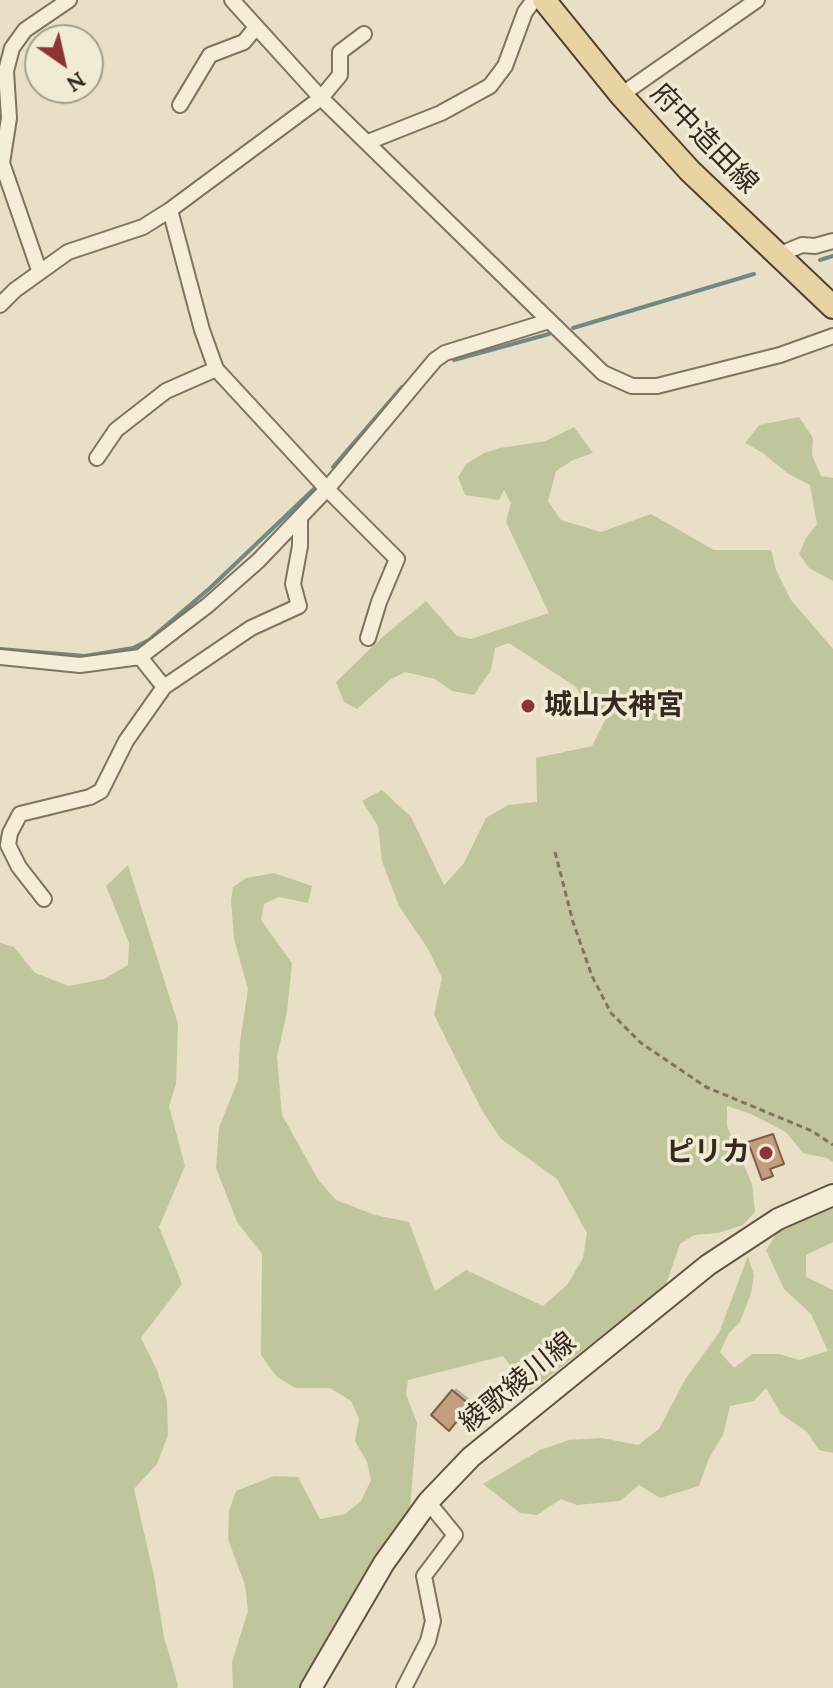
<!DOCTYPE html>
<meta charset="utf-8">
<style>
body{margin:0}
#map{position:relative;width:833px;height:1688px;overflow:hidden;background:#e9dfc6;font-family:Lora,serif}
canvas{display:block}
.north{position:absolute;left:24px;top:24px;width:80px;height:80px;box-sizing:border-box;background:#f1ead5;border:2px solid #a59d8d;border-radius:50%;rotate:146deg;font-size:22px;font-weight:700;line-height:32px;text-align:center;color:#342a20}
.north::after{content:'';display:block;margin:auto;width:28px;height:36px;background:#8b3535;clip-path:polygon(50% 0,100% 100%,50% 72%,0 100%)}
</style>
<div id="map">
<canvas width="833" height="1688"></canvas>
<div class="north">N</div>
</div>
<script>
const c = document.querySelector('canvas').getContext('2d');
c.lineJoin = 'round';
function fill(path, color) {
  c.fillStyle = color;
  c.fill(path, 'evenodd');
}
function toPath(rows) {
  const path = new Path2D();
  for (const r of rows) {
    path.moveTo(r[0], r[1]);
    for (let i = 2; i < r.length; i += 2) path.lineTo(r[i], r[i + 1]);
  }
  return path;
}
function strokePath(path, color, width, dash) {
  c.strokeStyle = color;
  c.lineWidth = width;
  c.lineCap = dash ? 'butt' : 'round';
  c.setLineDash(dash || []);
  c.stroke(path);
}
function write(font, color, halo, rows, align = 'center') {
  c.font = font + ' Lora,"Noto Sans JP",serif';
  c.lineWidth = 7;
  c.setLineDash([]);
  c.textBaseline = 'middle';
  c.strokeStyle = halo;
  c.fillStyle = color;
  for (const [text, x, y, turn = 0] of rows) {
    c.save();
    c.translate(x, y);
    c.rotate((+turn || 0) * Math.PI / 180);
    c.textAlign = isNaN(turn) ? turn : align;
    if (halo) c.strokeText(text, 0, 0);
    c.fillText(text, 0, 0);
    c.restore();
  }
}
fill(toPath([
 [799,417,813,438,812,455,821,476,833,478,833,581,809,568,799,554,806,538,817,524,810,485,787,473,763,453,745,443,759,425],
 [574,427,593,453,573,460,556,471,548,501,561,520,601,532,651,514,714,550,771,550,776,570,791,600,833,649,833,1162,827,1158,803,1153,786,1132,751,1114,727,1106,727,1126,752,1184,755,1212,743,1225,718,1233,694,1235,680,1244,665,1287,530,1391,503,1356,408,1380,406,1394,417,1423,410,1509,386,1544,300,1688,233,1688,232,1662,248,1611,245,1585,228,1539,229,1511,236,1491,274,1476,298,1477,320,1519,345,1514,361,1501,371,1480,367,1462,355,1441,359,1419,351,1401,330,1388,295,1388,277,1377,261,1355,262,1254,237,1222,216,1168,219,1127,238,1080,240,1042,248,989,234,939,231,900,233,887,246,878,274,873,312,886,308,903,279,897,264,904,261,920,292,963,287,1012,277,1057,282,1115,319,1181,336,1200,375,1215,409,1222,435,1291,466,1270,543,1306,567,1285,583,1258,587,1233,557,1179,501,1139,483,1112,449,1045,434,1014,442,978,428,949,399,906,382,861,378,826,362,801,382,790,411,817,444,885,464,863,486,818,508,805,537,802,536,758,592,746,606,718,587,706,576,687,509,643,495,648,491,670,474,695,452,691,435,679,405,672,391,679,357,709,344,702,336,682,379,640,426,601,457,636,471,639,549,613,506,522,511,503,504,490,499,500,465,495,458,477,466,464,484,453,500,448,546,441],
 [128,865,178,1024,176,1084,169,1106,185,1166,159,1227,182,1284,141,1338,157,1370,167,1401,168,1435,157,1464,134,1489,154,1576,164,1637,178,1685,177,1688,0,1688,0,943,14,947,35,973,69,986,104,979,128,965,129,943,106,886],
 [833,1207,833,1242,806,1255,806,1277,833,1290,833,1453,819,1450,807,1432,781,1414,766,1388,754,1401,730,1406,723,1435,709,1458,699,1486,660,1498,639,1485,620,1501,577,1505,561,1499,537,1515,520,1513,483,1484,540,1450,569,1440,602,1438,638,1445,659,1429,686,1378,719,1333,748,1256,754,1275,751,1293,740,1322,729,1333,720,1352,734,1368,752,1354,779,1354,799,1360,828,1351,811,1314,784,1289,766,1250,777,1233]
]), '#c0c69b');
fill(toPath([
 [456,1388,472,1401,449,1428,433,1415]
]), '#0003');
strokePath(toPath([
 [820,260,833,256],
 [573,328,754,274],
 [454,360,549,334],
 [333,467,402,387],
 [0,649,85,656,133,648,149,640,210,588,316,487]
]), '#6f8a84', 4);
const building = toPath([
 [773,1134,784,1164,770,1169,773,1176,762,1180,748,1142,773,1134],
 [452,1390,470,1405,449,1431,431,1415,452,1390]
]);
fill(building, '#c39d80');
strokePath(building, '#7f5e46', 2);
const minor = toPath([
 [232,0,321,98,603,373,632,386,657,386,780,355,833,336],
 [621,95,757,0],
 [180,105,210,55,244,42,256,27],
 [368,142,441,113,490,86,505,66,525,12,534,0],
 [170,210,202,330,216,369,327,489,397,559,379,602,368,638],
 [778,255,802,245,815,246,833,241],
 [39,270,2,163,9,118,6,71,12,48,25,30,69,0],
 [0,305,15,290,68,252,143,227,170,210,321,98,340,75,340,52,364,34],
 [97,458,116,430,166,391,216,369],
 [0,657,80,665,140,657,208,605,258,561,327,489,435,360,445,353,549,321],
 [140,657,164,687],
 [44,899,19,867,8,845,10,833,20,814,90,797,101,791,126,741,164,687,251,628,299,606,293,584,300,546,300,519],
 [404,1688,428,1641,433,1621,424,1576,455,1535,428,1502]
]);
const secondary = toPath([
 [311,1688,384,1563,428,1502,471,1457,708,1265,778,1219,833,1195]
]);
const primary = toPath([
 [544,0,621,95,690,171,833,307]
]);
strokePath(minor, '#82725e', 18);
strokePath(secondary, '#645341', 24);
strokePath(primary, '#514031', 26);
strokePath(toPath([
 [555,852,573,922,592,976,611,1013,641,1043,706,1087,812,1131,833,1145]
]), '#82725e', 3, [6, 4]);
strokePath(minor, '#f5edd8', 14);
strokePath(secondary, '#f5edd8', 20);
strokePath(primary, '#e8d3a2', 22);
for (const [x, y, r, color] of [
 [528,706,8,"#8b3535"],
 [766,1153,8,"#8b3535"]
]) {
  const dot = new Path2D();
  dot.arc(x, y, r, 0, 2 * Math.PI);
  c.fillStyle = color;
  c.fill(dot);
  strokePath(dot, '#f1ead5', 3);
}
write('28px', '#342a20', '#f1ead5', [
 ["府中造田線",704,139,46],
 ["綾歌綾川線",518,1383,-39]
]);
write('bold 28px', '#342a20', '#f1ead5', [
 ["城山大神宮",544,706],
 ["ピリカ",750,1153,"right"]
], 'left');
</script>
